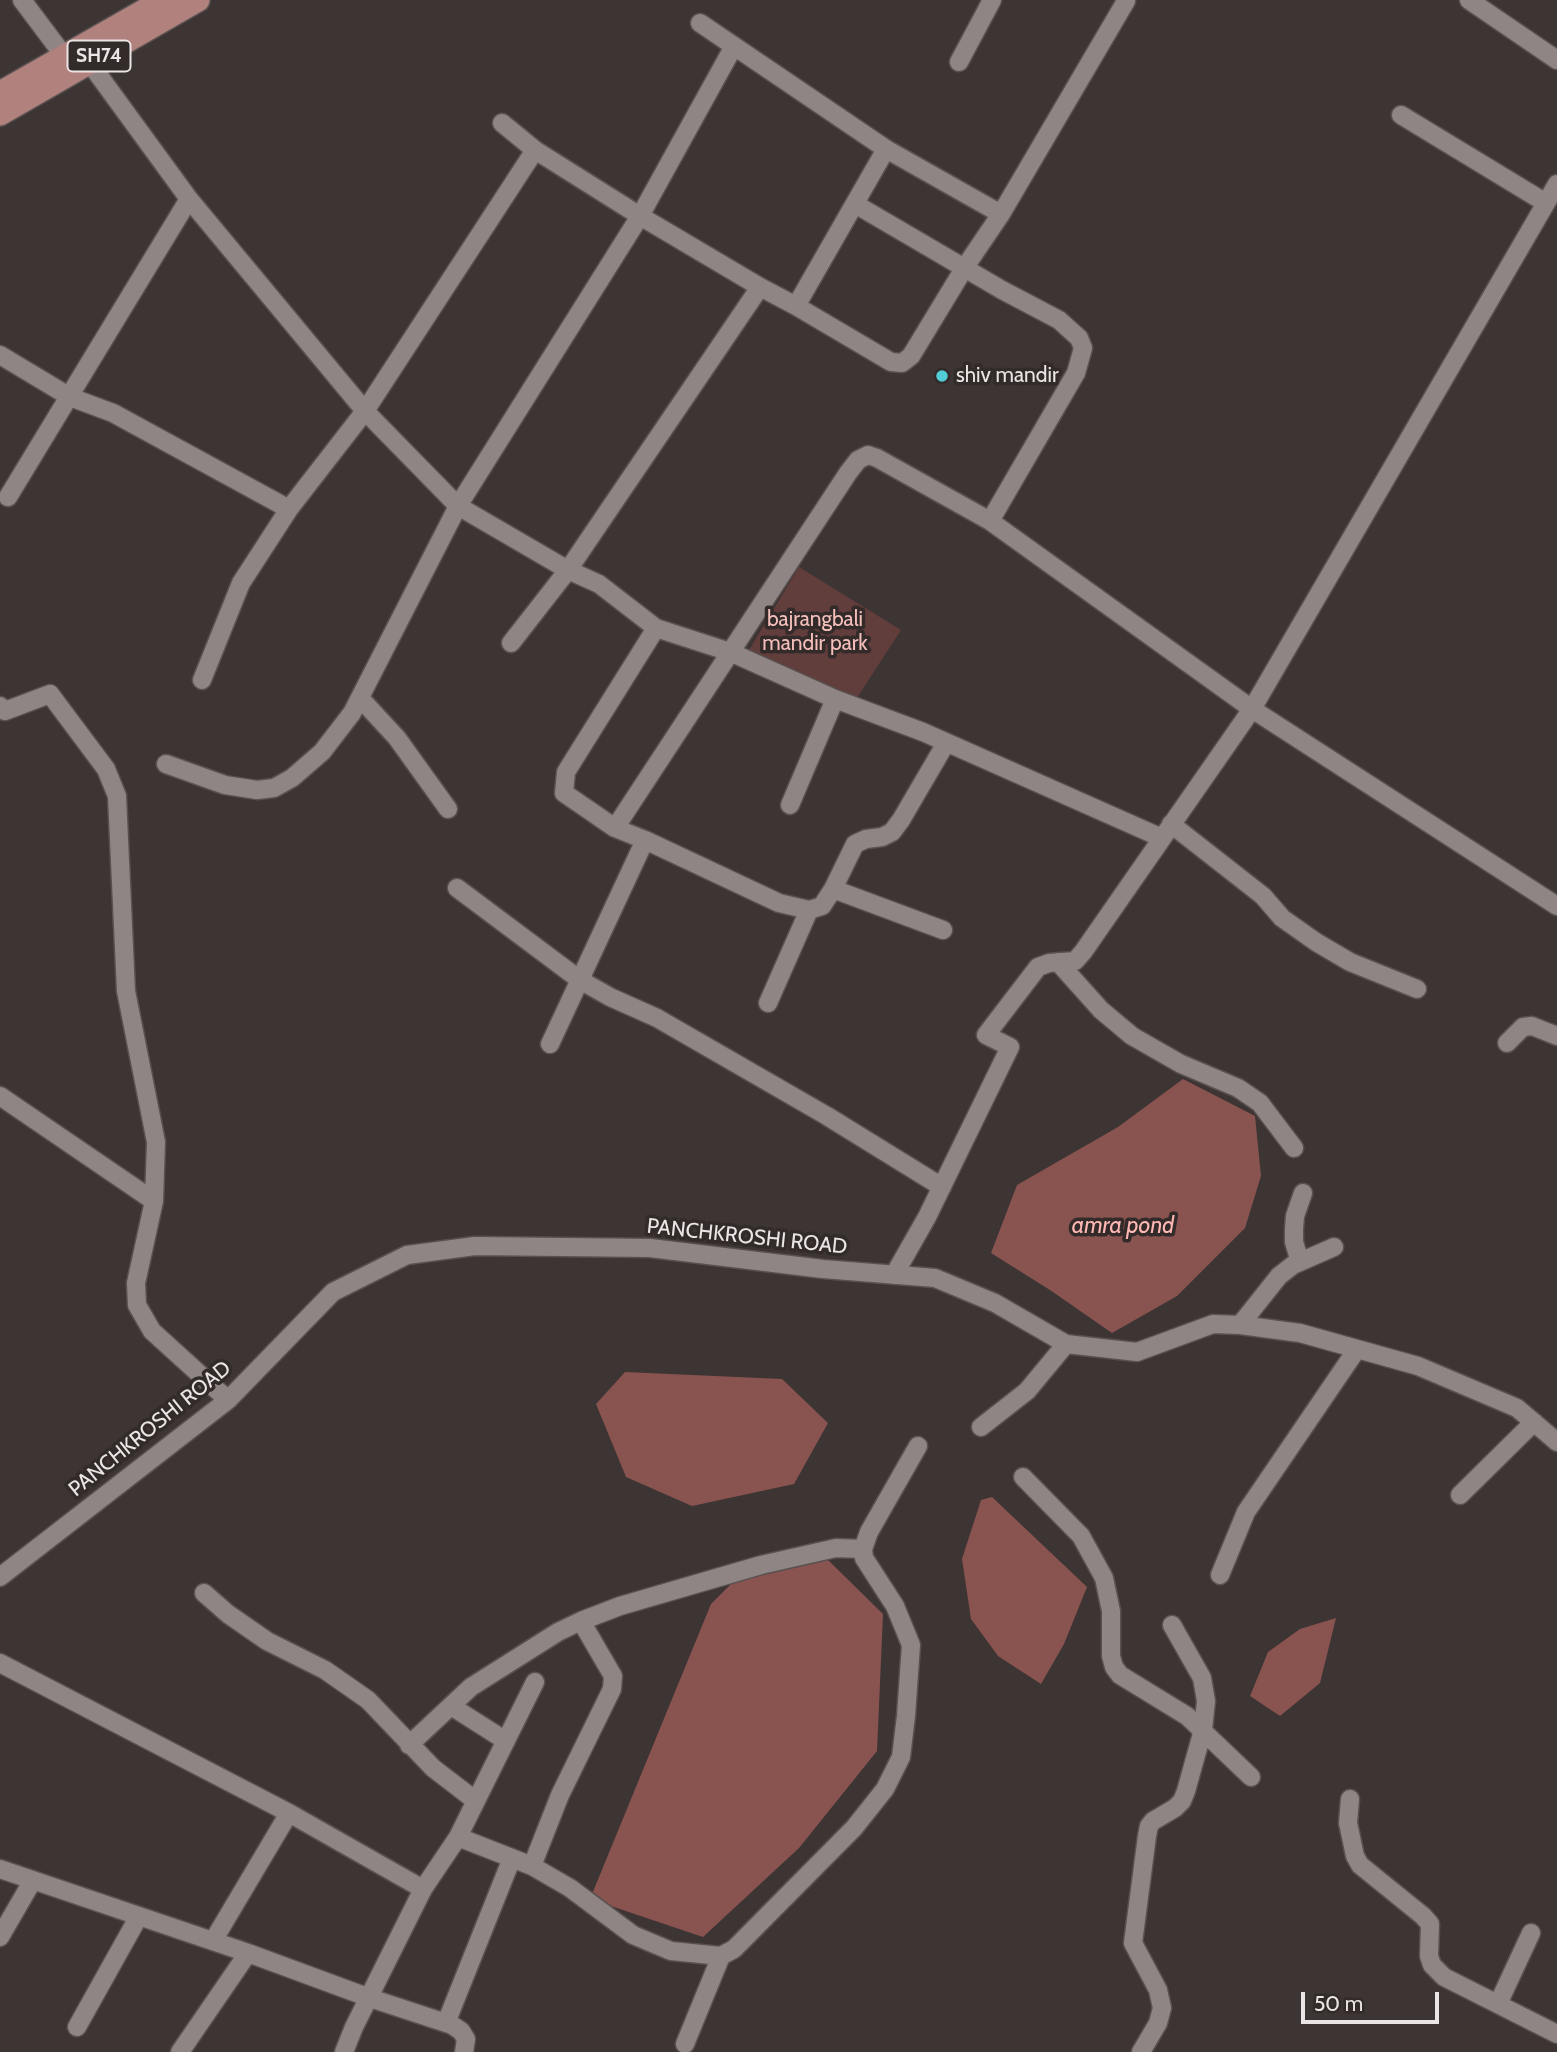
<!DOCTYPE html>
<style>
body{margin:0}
#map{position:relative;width:1557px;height:2052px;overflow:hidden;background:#3d3534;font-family:Cabin,sans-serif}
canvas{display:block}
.scale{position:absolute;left:1301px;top:1992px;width:138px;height:32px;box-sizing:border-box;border:4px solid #ebe6e5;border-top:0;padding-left:9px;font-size:21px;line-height:24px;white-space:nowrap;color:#ebe6e5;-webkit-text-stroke:5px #332b2a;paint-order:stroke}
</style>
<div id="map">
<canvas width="1557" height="2052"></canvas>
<div class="scale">50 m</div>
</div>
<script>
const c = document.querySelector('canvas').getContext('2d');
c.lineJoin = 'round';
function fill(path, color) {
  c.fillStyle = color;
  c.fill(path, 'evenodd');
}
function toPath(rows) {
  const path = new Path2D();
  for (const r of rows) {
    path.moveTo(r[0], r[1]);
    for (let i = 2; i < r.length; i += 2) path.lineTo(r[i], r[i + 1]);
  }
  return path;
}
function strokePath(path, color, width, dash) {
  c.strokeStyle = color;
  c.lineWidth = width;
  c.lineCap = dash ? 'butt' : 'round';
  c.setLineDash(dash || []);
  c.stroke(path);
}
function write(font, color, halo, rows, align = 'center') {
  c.font = font + ' Cabin,sans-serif';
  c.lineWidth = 7;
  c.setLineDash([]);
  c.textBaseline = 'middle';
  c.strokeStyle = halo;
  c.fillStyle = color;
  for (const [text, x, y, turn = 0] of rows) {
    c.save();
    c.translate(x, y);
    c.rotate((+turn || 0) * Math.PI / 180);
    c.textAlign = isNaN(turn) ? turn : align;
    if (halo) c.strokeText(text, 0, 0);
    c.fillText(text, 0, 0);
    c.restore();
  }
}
fill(toPath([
 [799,567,901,630,855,701,746,655]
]), '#613d3b');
fill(toPath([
 [1183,1079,1255,1116,1261,1176,1245,1228,1177,1296,1112,1333,1050,1290,991,1253,1017,1185,1118,1127],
 [625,1372,782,1379,828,1423,794,1484,692,1506,626,1477,596,1404],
 [992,1497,1087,1587,1064,1644,1041,1684,998,1656,971,1619,962,1559,981,1500],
 [826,1558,883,1614,877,1751,799,1848,703,1937,590,1899,711,1604,738,1577],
 [1336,1618,1320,1683,1280,1716,1250,1696,1268,1652,1300,1629]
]), '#895350');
const minor = toPath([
 [22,0,64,56],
 [1469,0,1557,60],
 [700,23,886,149,1001,214],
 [89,62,189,199,365,411,458,506,568,570,599,584,656,628,730,652,835,699,923,732,1162,838],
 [959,62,992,0],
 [1401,115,1546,203],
 [502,123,535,150,640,216,760,287],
 [855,204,1002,290,1059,320,1079,338,1083,348,1076,373,990,521],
 [796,306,891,362,902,363,911,356,965,267,1001,214,1126,1],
 [0,355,70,397,113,413,289,509],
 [8,497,189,199],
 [656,628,566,772,564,793,615,828,645,840,779,903,809,910,822,906,833,889,855,844,866,839,882,837,892,832,901,820,946,743],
 [511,643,568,570,760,287,796,306,886,149],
 [202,680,241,583,289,509,365,411,535,150],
 [360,698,397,738,448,809],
 [0,706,5,711,50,694,106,769,117,796,126,991,156,1142,154,1201,136,1283,137,1305,152,1331,228,1400],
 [166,764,225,785,257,790,274,788,292,778,322,752,352,713,458,506,640,216,734,46],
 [790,805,835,699],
 [1171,824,1263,896,1282,918,1316,942,1350,962,1417,989],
 [615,828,848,473,858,460,868,455,877,458,990,521,1252,709,1557,906],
 [457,888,580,980,610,997,657,1018,827,1116,942,1187],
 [833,889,943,930],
 [1058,962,1101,1010,1132,1036,1181,1064,1238,1088,1260,1103,1294,1148],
 [768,1003,809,910],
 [1507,1043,1523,1027,1532,1026,1557,1036],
 [550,1044,645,840],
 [0,1096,154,1201],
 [1300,1262,1294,1242,1294,1229,1295,1216,1303,1193],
 [894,1275,927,1217,1010,1047,986,1035,1038,967,1049,963,1075,961,1083,952,1252,709,1557,184],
 [1240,1325,1279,1276,1293,1265,1334,1247],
 [981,1427,1027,1391,1066,1344],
 [1023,1477,1081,1536,1104,1578,1111,1611,1111,1656,1114,1667,1120,1675,1187,1716,1251,1777],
 [1460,1495,1534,1422],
 [1220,1575,1246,1512,1357,1349],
 [0,1577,228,1400,333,1292,407,1255,475,1246,650,1248,823,1269,935,1278,995,1303,1066,1344,1137,1352,1213,1324,1240,1325,1300,1333,1418,1366,1517,1408,1557,1442],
 [204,1593,228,1614,267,1641,325,1670,368,1700,433,1768,476,1801],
 [0,1663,289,1813,423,1889],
 [451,1706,506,1741],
 [409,1745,471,1687,558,1632,581,1621,620,1606,761,1565,836,1548,863,1549],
 [1350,1799,1348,1823,1355,1856,1360,1865,1423,1916,1430,1924,1429,1956,1432,1965,1444,1977,1557,2034],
 [458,1837,532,1866,570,1888,633,1935,671,1951,721,1956,734,1949,854,1828,885,1789,901,1757,906,1716,911,1645,895,1606,864,1558,863,1549,869,1532,918,1446],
 [532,1866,560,1795,612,1689,613,1676,581,1621],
 [0,1869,248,1953,370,1998,452,2025,461,2031,466,2039,464,2052],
 [0,1937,33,1880],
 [213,1941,289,1813],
 [1498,2004,1531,1933],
 [446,2023,512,1858],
 [77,2027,139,1916],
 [685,2044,721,1956],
 [180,2052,248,1953],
 [344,2052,354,2027,423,1889,458,1837,535,1682],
 [1141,2052,1158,2023,1162,2008,1158,1990,1133,1943,1147,1836,1149,1826,1153,1821,1175,1808,1182,1801,1186,1791,1203,1730,1206,1701,1202,1678,1172,1625]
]);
const major = toPath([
 [0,93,163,0],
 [0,114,198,0]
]);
strokePath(minor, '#585150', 21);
strokePath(major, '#585150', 26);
strokePath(minor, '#8f8584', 18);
strokePath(major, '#b1817e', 23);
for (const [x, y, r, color] of [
 [942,376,7,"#52ccd6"]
]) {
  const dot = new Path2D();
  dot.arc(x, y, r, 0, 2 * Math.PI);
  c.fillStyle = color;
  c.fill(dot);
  strokePath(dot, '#332b2a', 2.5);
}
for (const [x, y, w] of [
 [99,56,63]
]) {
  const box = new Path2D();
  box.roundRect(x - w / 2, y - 15.5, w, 31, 5);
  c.fillStyle = '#332b2a';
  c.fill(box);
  strokePath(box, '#ebe6e5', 2);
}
write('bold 19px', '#ebe6e5', null, [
 ["SH74",99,56]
]);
write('21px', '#ebe6e5', '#332b2a', [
 ["shiv mandir",956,376]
], 'left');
write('21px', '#f5bfbb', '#332b2a', [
 ["bajrangbali",815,620],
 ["mandir park",815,644]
]);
write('21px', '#ebe6e5', '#332b2a', [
 ["PANCHKROSHI ROAD",747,1237,6],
 ["PANCHKROSHI ROAD",150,1429,-39]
]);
write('italic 23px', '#ffb8b3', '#332b2a', [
 ["amra pond",1123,1226]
]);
</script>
